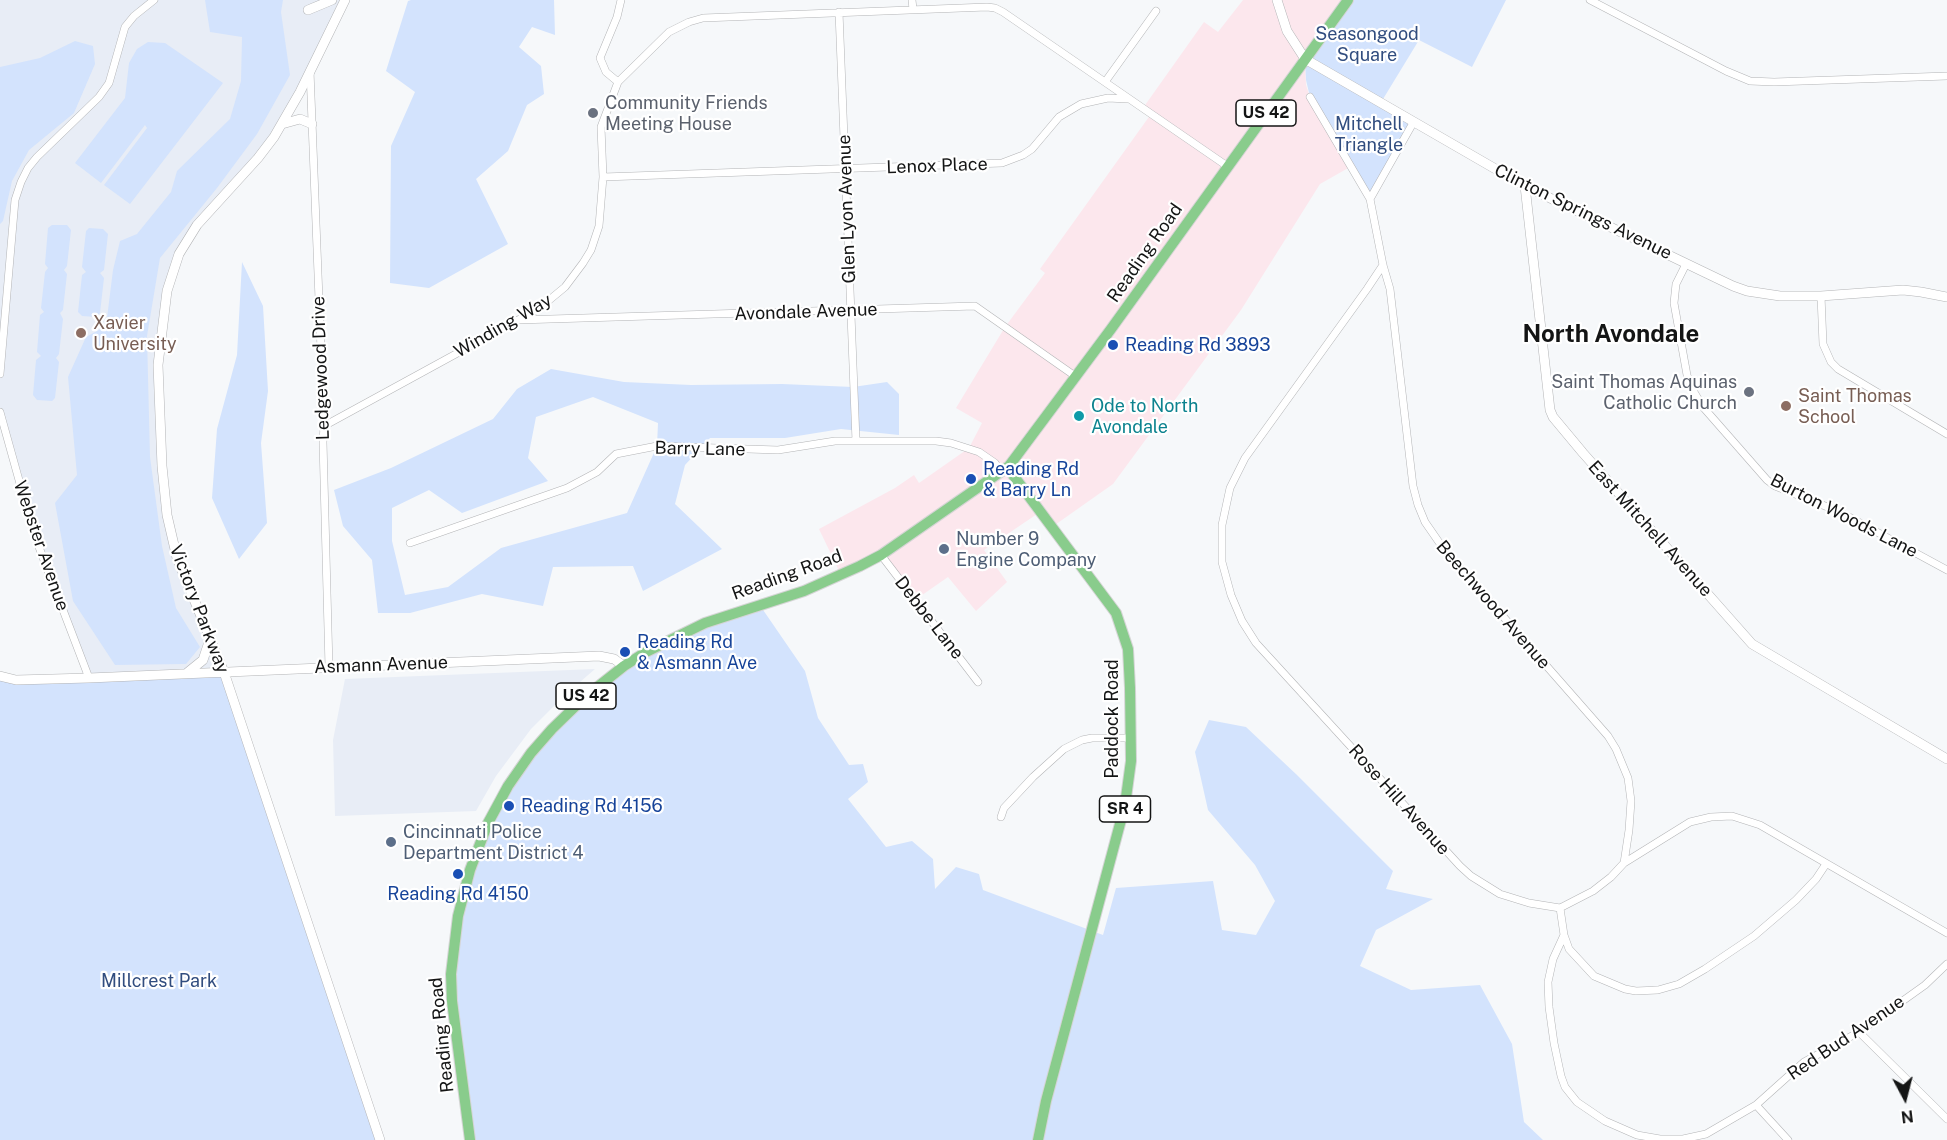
<!DOCTYPE html>
<style>
body{margin:0}
#map{position:relative;width:1947px;height:1140px;overflow:hidden;background:#f6f8fa;font-family:"Public Sans",sans-serif}
canvas{display:block}
.north{position:absolute;left:1875px;top:1068px;width:60px;height:60px;-webkit-text-stroke:4px #fff;paint-order:stroke;rotate:173deg;font-size:16px;font-weight:700;line-height:24px;text-align:center;color:#141515}
.north::after{content:'';display:block;margin:auto;width:21px;height:27px;background:#141515;clip-path:polygon(50% 0,100% 100%,50% 72%,0 100%)}
</style>
<div id="map">
<canvas width="1947" height="1140"></canvas>
<div class="north">N</div>
</div>
<script>
const c = document.querySelector('canvas').getContext('2d');
c.lineJoin = 'round';
function fill(path, color) {
  c.fillStyle = color;
  c.fill(path, 'evenodd');
}
function toPath(rows) {
  const path = new Path2D();
  for (const r of rows) {
    path.moveTo(r[0], r[1]);
    for (let i = 2; i < r.length; i += 2) path.lineTo(r[i], r[i + 1]);
  }
  return path;
}
function strokePath(path, color, width, dash) {
  c.strokeStyle = color;
  c.lineWidth = width;
  c.lineCap = dash ? 'butt' : 'round';
  c.setLineDash(dash || []);
  c.stroke(path);
}
function write(font, color, halo, rows, align = 'center') {
  c.font = font + ' "Public Sans",sans-serif';
  c.lineWidth = 4.5;
  c.setLineDash([]);
  c.textBaseline = 'middle';
  c.strokeStyle = halo;
  c.fillStyle = color;
  for (const [text, x, y, turn = 0] of rows) {
    c.save();
    c.translate(x, y);
    c.rotate((+turn || 0) * Math.PI / 180);
    c.textAlign = isNaN(turn) ? turn : align;
    if (halo) c.strokeText(text, 0, 0);
    c.fillText(text, 0, 0);
    c.restore();
  }
}
fill(toPath([
 [1243,0,1348,0,1305,59,1306,85,1310,97,1350,167,1320,184,1241,310,1113,484,1052,527,1040,512,984,550,1007,582,976,611,948,577,915,600,881,555,841,575,819,529,895,488,914,475,919,483,969,448,982,423,956,408,1005,327,1045,273,1040,269,1151,114,1143,108,1204,22,1218,32]
]), '#fce7ed');
fill(toPath([
 [0,0,345,0,274,137,197,225,172,272,158,365,171,537,224,672,89,678,34,534,0,412],
 [595,669,564,696,531,729,496,776,476,811,335,816,333,740,345,679]
]), '#e8edf6');
fill(toPath([
 [205,0,283,0,281,12,290,75,257,134,217,188,160,258,147,336,150,457,162,546,176,608,200,647,186,664,115,665,73,601,55,503,77,475,68,377,86,337,106,326,113,270,120,241,137,234,171,192,177,171,230,119,241,81,242,37,210,32],
 [411,0,554,0,555,35,532,27,519,47,541,66,544,94,527,105,508,151,476,179,508,244,429,288,390,283,391,146,415,92,386,71,408,1],
 [1348,0,1506,0,1472,67,1419,40,1380,104,1413,123,1370,199,1310,97,1306,80,1305,59],
 [75,41,93,46,95,64,74,113,29,150,12,181,3,221,0,224,0,67,40,58],
 [148,42,165,43,223,83,130,204,104,185,147,128,145,125,101,183,75,163,125,98,129,63,137,49],
 [52,225,67,225,71,230,67,266,64,270,67,274,63,310,60,313,63,319,59,354,56,358,59,362,55,398,52,401,37,400,33,395,36,360,41,356,37,352,40,315,44,312,41,308,45,272,48,268,45,264,48,228],
 [89,228,103,229,108,234,104,270,100,273,104,278,100,313,96,317,82,316,78,312,82,275,86,272,82,267,86,231],
 [242,262,263,306,268,391,261,443,267,523,239,559,212,498,217,429,237,355],
 [551,369,624,382,691,385,782,384,853,387,887,382,899,394,899,435,841,429,785,438,710,438,685,465,675,504,722,549,643,591,633,566,553,567,543,606,482,594,410,613,378,613,372,560,343,526,334,490,391,468,493,419,517,389],
 [593,397,658,423,657,446,627,513,501,548,448,587,405,595,392,541,392,508,429,490,462,513,548,481,528,458,536,417],
 [759,604,805,671,818,718,849,765,863,764,868,782,848,799,886,847,912,841,933,859,935,889,956,867,979,874,983,890,1103,935,1116,888,1213,881,1222,930,1256,935,1275,901,1255,865,1208,810,1195,752,1209,720,1246,727,1297,775,1393,871,1386,889,1433,899,1376,930,1360,966,1411,990,1480,985,1512,1044,1524,1122,1543,1140,470,1140,462,1069,453,948,488,823,552,729,646,652],
 [224,672,380,1140,0,1140,0,676]
]), '#d3e3fd');
const minor = toPath([
 [912,0,913,9],
 [1590,0,1726,71,1750,81,1774,82,1947,76],
 [839,12,856,441],
 [310,71,324,426,323,442,329,667],
 [618,82,606,72,600,58,617,17,621,0],
 [1105,82,1156,11],
 [1310,97,1370,199],
 [1413,123,1370,199,1383,265,1390,289,1413,486,1418,505,1425,522,1443,548,1608,736,1616,749,1628,778,1631,801,1629,830,1624,863],
 [603,177,1002,163,1023,155,1032,149,1059,117,1081,104,1108,98,1127,99],
 [1686,264,1676,284,1674,303,1687,375,1691,387,1703,407,1767,480,1775,486,1840,512,1947,570],
 [1383,265,1367,289,1245,458,1230,488,1222,525,1222,562,1231,595,1242,621,1256,643,1460,866,1471,876,1500,894,1529,903,1560,908,1593,891,1611,877,1624,863,1690,822,1711,817,1732,816,1760,825,1947,933],
 [1821,296,1823,344,1831,362,1838,369,1947,434],
 [518,320,975,306,1075,376],
 [0,374,15,200,21,182,28,168,37,157,99,97,109,83,125,27,134,16,154,0],
 [0,412,34,534,89,678],
 [324,426,529,314,542,306,565,287,583,263,591,250,599,226,603,177,601,127,618,82,669,32,689,22,703,18,987,7,995,8,1003,12,1227,166],
 [410,543,567,488,597,472,616,454,657,446,778,450,835,441,936,441,951,443,979,452,995,463,1001,472],
 [881,555,978,682],
 [1001,817,1004,808,1033,777,1064,749,1082,740,1092,738,1131,738],
 [1560,908,1564,935,1569,949,1594,976,1625,989,1636,991,1658,990,1679,984,1705,969,1754,936,1796,900,1816,879,1826,864],
 [1564,935,1553,959,1548,982,1549,1007,1554,1043,1561,1076,1565,1087,1577,1102,1605,1121,1637,1135,1660,1139,1683,1139,1706,1134,1756,1105,1804,1062,1859,1032,1925,985,1947,964],
 [1859,1032,1947,1119],
 [1756,1105,1788,1140]
]);
const tertiary = toPath([
 [345,0,300,92,274,137,258,158,197,225,179,254,167,291,158,365,162,466,167,515,177,558,224,672,380,1140],
 [1277,0,1287,31,1305,59,1525,186,1733,286,1747,291,1780,296,1821,296,1903,290,1921,292,1947,297],
 [308,10,332,0],
 [282,124,300,119,312,124],
 [1525,186,1550,410,1553,417,1583,453,1752,644,1947,759],
 [187,673,203,660,210,639],
 [0,676,16,680,89,678,599,656,614,659,624,666]
]);
const primary = toPath([
 [1009,466,1013,475,1116,613,1128,649,1130,688,1131,761,1125,805,1046,1101,1038,1140],
 [470,1140,452,1001,451,974,458,916,470,870,488,823,508,786,531,753,552,729,585,697,624,666,646,652,705,623,804,591,860,566,881,555,1009,466,1111,329,1348,0]
]);
strokePath(minor, '#b3b4b6', 8);
strokePath(tertiary, '#b3b4b6', 10);
strokePath(primary, '#d5d5d5', 12);
strokePath(minor, '#fff', 7);
strokePath(tertiary, '#fff', 9);
strokePath(primary, '#89cc8c', 10);
for (const [x, y, r, color] of [
 [593,113,6,"#6b7280"],
 [81,333,6,"#8d6e63"],
 [1113,345,6,"#1a4fb4"],
 [1749,392,6,"#6b7280"],
 [1786,406,6,"#8d6e63"],
 [1079,416,6,"#0f9aa8"],
 [971,479,6,"#1a4fb4"],
 [944,549,6,"#5c6f8a"],
 [625,652,6,"#1a4fb4"],
 [509,806,6,"#1a4fb4"],
 [391,842,6,"#5c6f8a"],
 [458,874,6,"#1a4fb4"]
]) {
  const dot = new Path2D();
  dot.arc(x, y, r, 0, 2 * Math.PI);
  c.fillStyle = color;
  c.fill(dot);
  strokePath(dot, '#fff', 2);
}
for (const [x, y, w] of [
 [1266,113,60],
 [586,696,60],
 [1125,809,51]
]) {
  const box = new Path2D();
  box.roundRect(x - w / 2, y - 13, w, 26, 4.5);
  c.fillStyle = '#fff';
  c.fill(box);
  strokePath(box, '#141515', 1.5);
}
write('bold 16px', '#141515', null, [
 ["US 42",1266,113],
 ["US 42",586,696],
 ["SR 4",1125,809]
]);
write('18px', '#314d7f', '#fff', [
 ["Seasongood",1367,34],
 ["Square",1367,55],
 ["Mitchell",1369,124],
 ["Triangle",1369,145],
 ["Millcrest Park",159,981]
]);
write('18px', '#5b616d', '#fff', [
 ["Community Friends",605,103],
 ["Meeting House",605,124],
 ["Saint Thomas Aquinas",1737,382,"right"],
 ["Catholic Church",1737,403,"right"]
], 'left');
write('18px', '#141515', '#fff', [
 ["Lenox Place",937,166,-2],
 ["Glen Lyon Avenue",847,209,-92],
 ["Clinton Springs Avenue",1583,212,26],
 ["Reading Road",1145,253,-55],
 ["Avondale Avenue",806,312,-2],
 ["Winding Way",503,326,-30],
 ["Ledgewood Drive",321,368,-92],
 ["Barry Lane",700,449,1],
 ["Burton Woods Lane",1844,516,27],
 ["East Mitchell Avenue",1650,529,48],
 ["Webster Avenue",41,546,71],
 ["Reading Road",787,575,-20],
 ["Beechwood Avenue",1493,605,49],
 ["Victory Parkway",199,609,69],
 ["Debbe Lane",929,618,52],
 ["Asmann Avenue",381,665,-2],
 ["Paddock Road",1112,719,-90],
 ["Rose Hill Avenue",1399,800,48],
 ["Reading Road",442,1035,-96],
 ["Red Bud Avenue",1846,1038,-34]
]);
write('18px', '#785e54', '#fff', [
 ["Xavier",93,323],
 ["University",93,344],
 ["Saint Thomas",1798,396],
 ["School",1798,417]
], 'left');
write('18px', '#164399', '#fff', [
 ["Reading Rd 3893",1125,345],
 ["Reading Rd",983,469],
 ["& Barry Ln",983,490],
 ["Reading Rd",637,642],
 ["& Asmann Ave",637,663],
 ["Reading Rd 4156",521,806],
 ["Reading Rd 4150",458,894,"center"]
], 'left');
write('18px', '#0d838f', '#fff', [
 ["Ode to North",1091,406],
 ["Avondale",1091,427]
], 'left');
write('18px', '#4e5e75', '#fff', [
 ["Number 9",956,539],
 ["Engine Company",956,560],
 ["Cincinnati Police",403,832],
 ["Department District 4",403,853]
], 'left');
write('bold 24px', '#141515', '#fff', [
 ["North Avondale",1611,335]
]);
</script>
